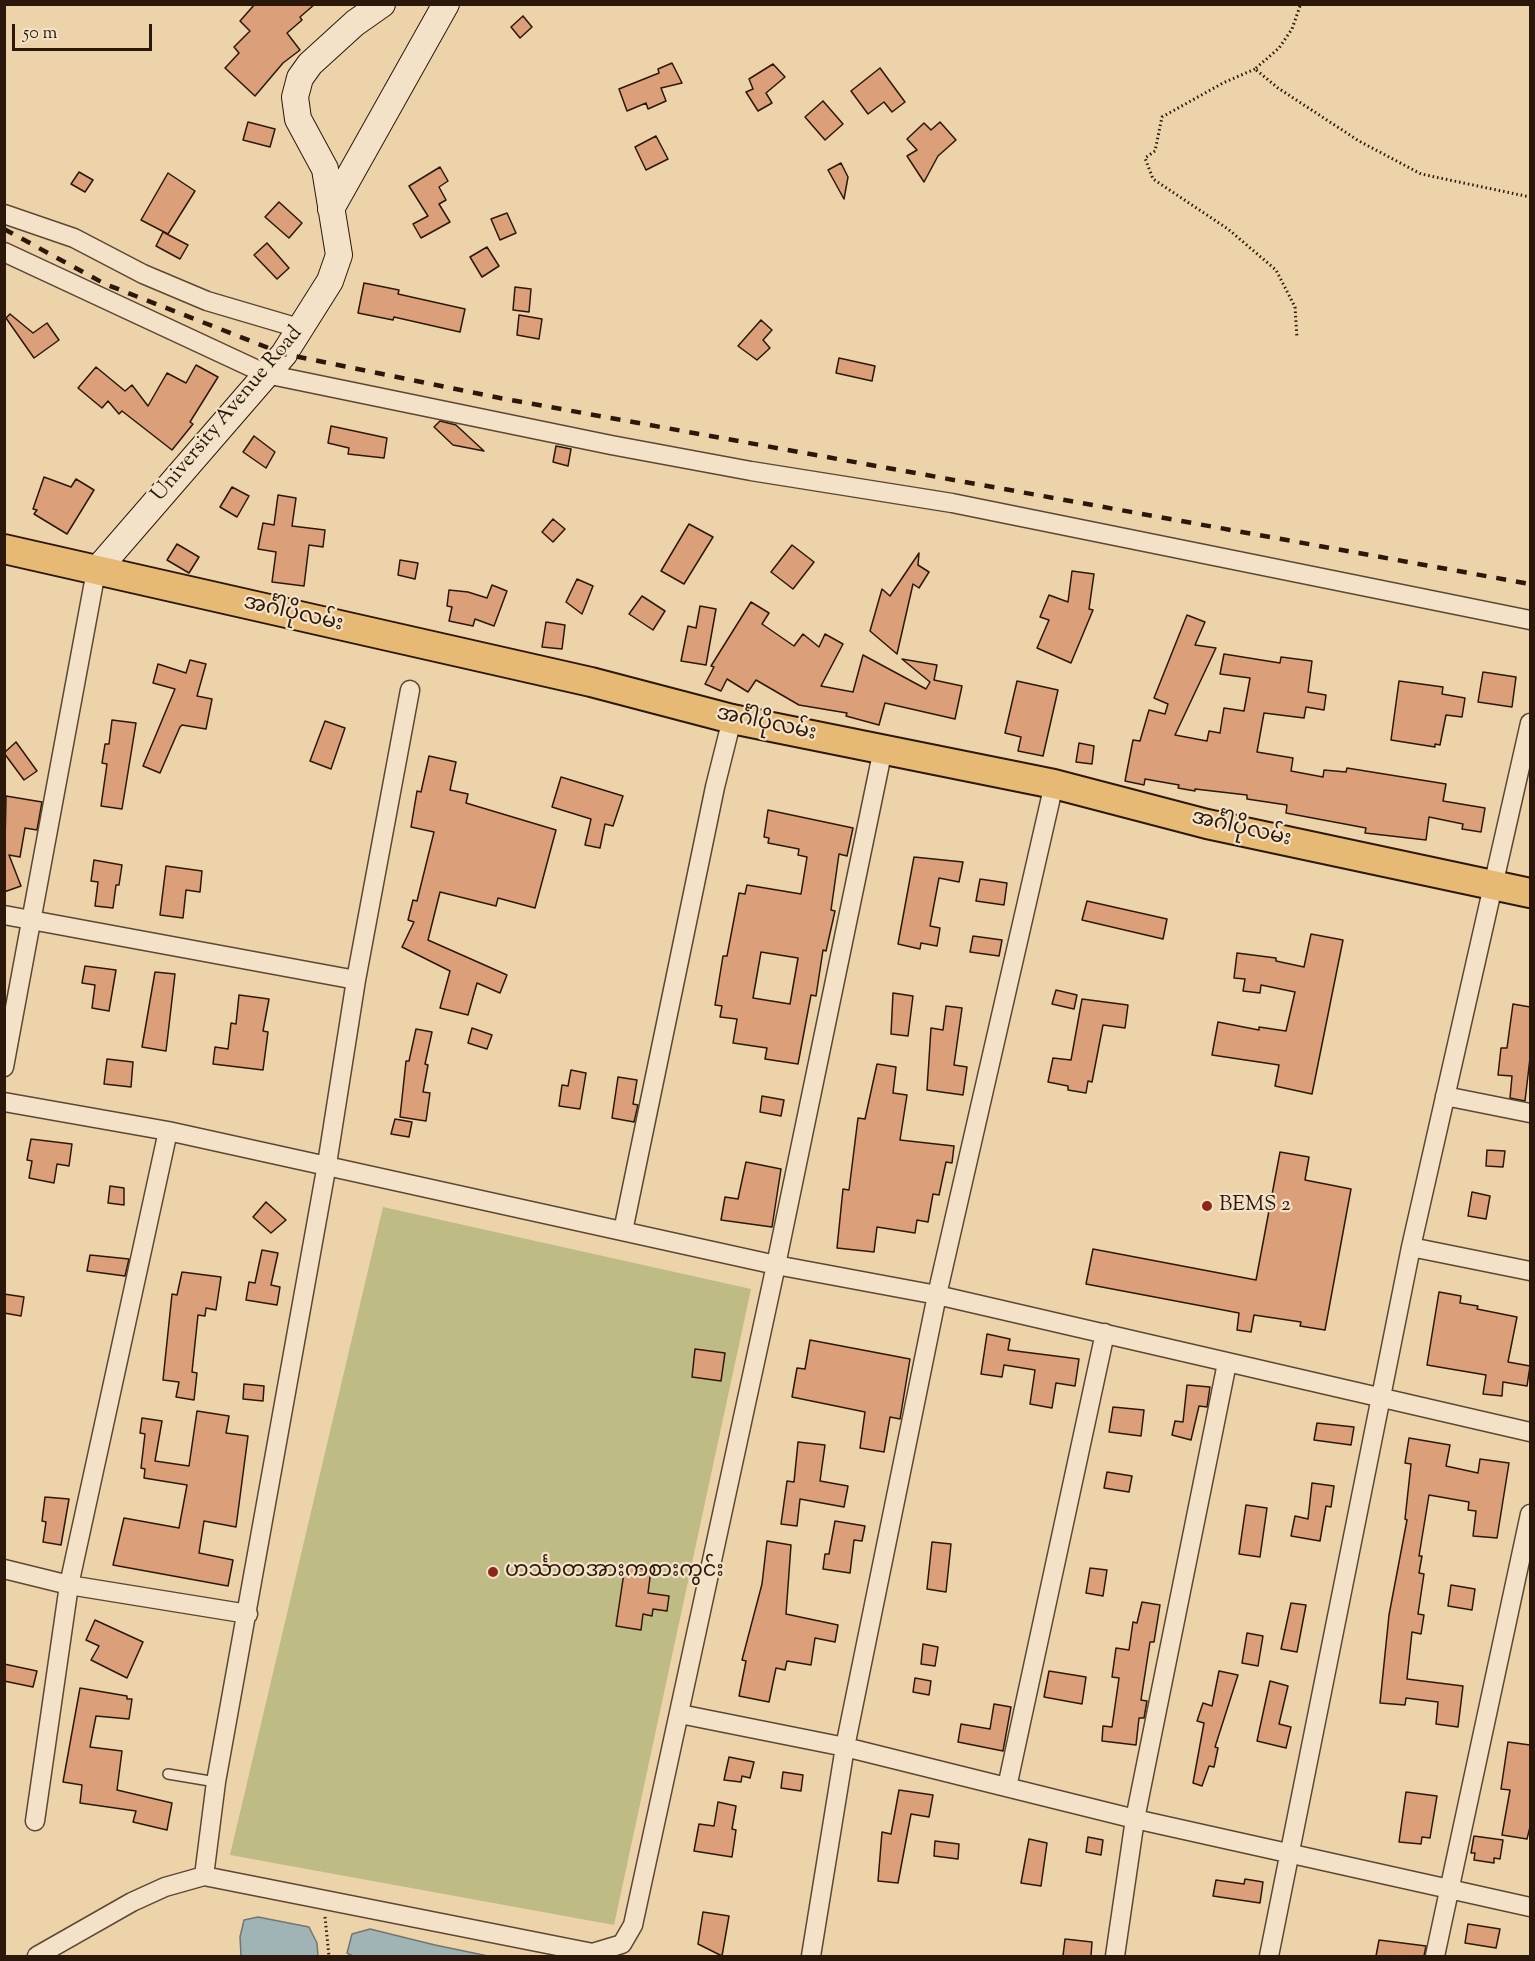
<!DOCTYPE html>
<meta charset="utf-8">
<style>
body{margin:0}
#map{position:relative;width:1535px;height:1961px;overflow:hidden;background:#edd3aa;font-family:"Sorts Mill Goudy",serif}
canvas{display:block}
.frame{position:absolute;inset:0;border:6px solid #2c180a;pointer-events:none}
.scale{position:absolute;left:12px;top:24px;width:140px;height:27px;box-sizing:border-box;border:3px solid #2c180a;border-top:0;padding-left:8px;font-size:18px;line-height:21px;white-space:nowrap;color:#2c180a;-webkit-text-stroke:4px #f3e2c8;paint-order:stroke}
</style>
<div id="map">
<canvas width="1535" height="1961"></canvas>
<div class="frame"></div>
<div class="scale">50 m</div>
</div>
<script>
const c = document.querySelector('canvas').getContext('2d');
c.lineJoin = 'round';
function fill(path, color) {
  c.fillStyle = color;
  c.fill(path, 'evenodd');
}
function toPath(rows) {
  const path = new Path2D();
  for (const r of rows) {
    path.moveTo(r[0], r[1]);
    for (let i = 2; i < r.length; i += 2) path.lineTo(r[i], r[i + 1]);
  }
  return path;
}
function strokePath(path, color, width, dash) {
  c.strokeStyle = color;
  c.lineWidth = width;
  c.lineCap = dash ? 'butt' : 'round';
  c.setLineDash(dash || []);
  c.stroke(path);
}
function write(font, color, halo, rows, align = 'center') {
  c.font = font + ' "Sorts Mill Goudy","Noto Sans Myanmar",serif';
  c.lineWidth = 4.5;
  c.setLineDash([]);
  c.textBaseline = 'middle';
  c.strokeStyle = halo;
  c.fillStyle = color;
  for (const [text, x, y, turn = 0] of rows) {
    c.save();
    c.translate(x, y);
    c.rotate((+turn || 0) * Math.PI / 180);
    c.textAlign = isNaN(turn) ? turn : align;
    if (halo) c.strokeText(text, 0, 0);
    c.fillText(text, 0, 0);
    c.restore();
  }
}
fill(toPath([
 [383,1207,751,1289,614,1925,230,1855]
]), '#bebb85');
const water = toPath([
 [258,1917,309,1927,317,1943,318,1956,241,1956,240,1937,244,1920,258,1917],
 [370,1929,435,1945,488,1956,353,1956,347,1953,352,1934,370,1929]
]);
fill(water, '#a0b4b5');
strokePath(water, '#727671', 1.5);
const building = toPath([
 [255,4,315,4,300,17,302,20,287,33,300,50,283,63,255,96,225,68,239,53,234,47,250,31,240,21,255,4],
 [523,16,532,27,520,38,511,27,523,16],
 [672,63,682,83,661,88,666,101,648,109,646,103,627,111,619,89,659,73,658,69,672,63],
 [773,64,785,77,766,93,772,103,758,111,746,92,753,89,749,79,773,64],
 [880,68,905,102,892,112,884,102,868,114,851,91,880,68],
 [823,101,843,124,825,140,805,117,823,101],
 [248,122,275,129,270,147,243,140,248,122],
 [940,122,956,140,938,156,924,182,907,156,917,150,907,139,924,123,931,130,940,122],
 [656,136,668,159,646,170,635,147,656,136],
 [841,163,848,177,844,199,828,170,841,163],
 [440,167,448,181,439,187,446,200,439,204,450,222,421,238,413,224,428,216,409,186,440,167],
 [79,172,93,180,85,192,71,184,79,172],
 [168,173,195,191,168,234,141,220,168,173],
 [279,202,302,223,289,238,265,217,279,202],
 [507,213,516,233,500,240,491,219,507,213],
 [163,232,188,245,180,259,156,246,163,232],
 [267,243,289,268,277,279,254,255,267,243],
 [487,247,499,266,482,277,470,257,487,247],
 [364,283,399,290,398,294,465,309,460,332,394,317,393,320,358,313,364,283],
 [515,287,531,289,529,312,513,310,515,287],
 [10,314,33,333,47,323,59,340,34,358,6,318,10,314],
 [519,315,542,319,539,339,517,335,519,315],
 [761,320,772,330,763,340,770,348,757,360,738,346,761,320],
 [839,358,875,366,872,381,836,373,839,358],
 [196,365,218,377,190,422,193,424,172,450,122,411,119,414,108,401,102,408,78,388,96,367,125,391,132,385,148,406,167,373,186,383,196,365],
 [440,421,456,425,484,451,453,445,434,427,440,421],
 [331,426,387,438,384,458,348,454,349,448,328,443,331,426],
 [254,436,275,452,266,468,243,452,254,436],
 [556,446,571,449,568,466,553,462,556,446],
 [44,477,71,487,76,479,94,490,67,534,34,514,37,510,33,509,44,477],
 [232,487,249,496,237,517,220,507,232,487],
 [278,495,296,498,292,526,325,530,323,547,309,545,304,586,272,582,276,552,258,549,263,523,274,525,278,495],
 [553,519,565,529,553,542,542,532,553,519],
 [689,524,713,537,684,584,661,571,689,524],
 [177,544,199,557,189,573,167,560,177,544],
 [792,545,814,562,793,589,771,572,792,545],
 [919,553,918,565,929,572,919,588,913,584,897,654,870,631,882,589,890,596,919,553],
 [400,560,418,563,415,579,398,575,400,560],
 [1072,571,1094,574,1089,609,1093,610,1071,663,1037,648,1049,620,1040,617,1049,595,1068,602,1072,571],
 [577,579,593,586,582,614,566,602,577,579],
 [492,585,507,591,494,626,475,619,473,626,449,621,452,607,447,606,449,590,468,592,487,598,492,585],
 [642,596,665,611,653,630,629,614,642,596],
 [751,602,769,613,762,624,794,646,803,634,819,647,825,634,843,644,821,686,853,692,863,655,926,689,930,682,902,659,937,665,934,680,962,686,955,719,885,703,879,725,846,716,847,713,799,705,756,680,748,692,727,679,721,691,705,684,714,667,711,666,751,602],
 [700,606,716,609,706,665,681,661,688,626,696,628,700,606],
 [1187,615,1205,622,1195,645,1216,648,1175,735,1207,741,1209,731,1220,733,1224,708,1244,711,1250,678,1220,674,1224,654,1280,663,1281,657,1312,661,1308,692,1326,695,1324,710,1306,707,1304,718,1264,713,1257,752,1293,758,1291,771,1323,777,1324,770,1346,772,1347,768,1446,784,1443,801,1485,808,1481,832,1462,829,1463,824,1429,817,1426,840,1365,833,1366,828,1286,813,1287,805,1247,799,1247,795,1195,789,1195,791,1178,788,1179,785,1145,779,1144,785,1125,781,1133,740,1140,741,1149,710,1165,714,1168,704,1154,698,1187,615],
 [546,622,565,625,562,649,542,647,546,622],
 [190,660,206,664,197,696,212,699,206,729,182,725,180,727,160,773,143,766,175,689,153,683,158,664,186,673,190,660],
 [1483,672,1516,677,1512,707,1478,702,1483,672],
 [1017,681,1058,690,1043,756,1018,751,1021,737,1005,733,1017,681],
 [1399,681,1443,687,1442,694,1465,698,1462,717,1446,715,1440,745,1435,744,1435,747,1391,740,1399,681],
 [112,720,136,723,122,809,101,806,107,764,102,763,105,744,109,744,112,720],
 [325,721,345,728,331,769,310,761,325,721],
 [16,742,37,771,24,780,4,753,16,742],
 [1079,743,1094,746,1092,764,1076,762,1079,743],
 [429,756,456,762,450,790,468,794,466,803,556,830,535,908,498,898,496,906,440,892,428,940,507,975,500,993,477,983,468,1015,440,1008,450,971,402,947,414,922,408,920,413,900,417,901,434,832,411,827,417,791,421,792,429,756],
 [561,777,623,796,613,826,605,824,600,848,585,845,591,819,552,807,561,777],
 [6,796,42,802,37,830,25,828,20,857,9,855,21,886,4,892,6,796],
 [768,810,853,828,847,856,839,854,831,910,835,911,826,951,823,950,816,996,811,995,798,1064,765,1059,767,1048,733,1043,737,1019,720,1017,722,1006,715,1005,723,956,727,956,739,893,745,894,747,885,801,894,807,857,798,855,799,849,768,843,769,838,764,837,768,810],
 [761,952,798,958,790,1004,753,998,761,952],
 [914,857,963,862,959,882,939,878,930,926,940,928,937,946,921,943,920,949,898,944,914,857],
 [94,860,122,865,119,885,116,885,113,908,95,906,98,882,91,881,94,860],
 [166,866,202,871,200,892,186,890,183,918,160,915,166,866],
 [980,879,1007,883,1004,905,976,901,980,879],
 [1087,901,1167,919,1163,939,1082,920,1087,901],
 [1311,934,1343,940,1312,1094,1275,1086,1279,1065,1212,1055,1218,1022,1259,1030,1259,1027,1286,1031,1295,992,1261,985,1260,993,1243,991,1245,979,1234,978,1237,953,1276,958,1276,961,1304,967,1311,934],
 [973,936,1002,940,999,956,970,952,973,936],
 [85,966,116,970,109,1011,92,1008,95,985,82,983,85,966],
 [155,972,175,974,166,1051,142,1047,155,972],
 [1056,990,1077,995,1074,1009,1052,1004,1056,990],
 [893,993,913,996,908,1036,891,1034,893,993],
 [239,995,269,999,263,1031,268,1032,263,1070,213,1064,215,1047,228,1049,231,1023,236,1024,239,995],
 [1082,999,1128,1005,1125,1028,1103,1025,1092,1082,1088,1081,1086,1093,1068,1090,1068,1086,1048,1082,1053,1058,1071,1060,1082,999],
 [1513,1004,1530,1007,1530,1058,1525,1101,1510,1098,1512,1076,1498,1075,1501,1048,1507,1048,1513,1004],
 [946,1006,962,1008,954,1065,967,1067,963,1095,927,1090,931,1028,943,1030,946,1006],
 [472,1028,492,1035,487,1049,468,1043,472,1028],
 [416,1029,432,1032,425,1064,428,1065,423,1092,430,1093,426,1121,400,1117,406,1061,409,1061,416,1029],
 [107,1059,133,1062,131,1087,104,1084,107,1059],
 [877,1064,896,1067,893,1093,907,1095,900,1140,954,1146,952,1163,946,1162,939,1195,933,1194,928,1222,917,1220,915,1233,877,1227,874,1252,837,1248,843,1189,849,1190,858,1118,865,1119,877,1064],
 [571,1070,586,1073,580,1109,559,1106,562,1085,568,1086,571,1070],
 [618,1077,637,1080,633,1104,638,1105,634,1122,612,1118,618,1077],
 [762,1096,784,1100,781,1116,760,1112,762,1096],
 [395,1119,412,1122,409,1137,391,1134,395,1119],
 [31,1139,72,1144,69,1166,57,1164,54,1183,29,1178,32,1161,27,1160,31,1139],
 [1487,1150,1505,1151,1503,1167,1486,1166,1487,1150],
 [1280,1152,1309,1157,1305,1180,1351,1189,1325,1330,1300,1326,1301,1322,1254,1315,1251,1332,1237,1330,1239,1313,1086,1284,1093,1249,1256,1280,1280,1152],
 [746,1162,781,1169,772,1227,721,1220,725,1197,738,1199,746,1162],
 [110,1186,124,1188,124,1205,108,1203,110,1186],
 [1472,1192,1490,1196,1486,1219,1468,1216,1472,1192],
 [266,1202,286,1220,271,1233,253,1217,266,1202],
 [262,1250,278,1253,271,1285,280,1287,277,1305,246,1300,249,1282,255,1283,262,1250],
 [90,1255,129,1259,125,1276,87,1271,90,1255],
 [182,1272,221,1277,216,1310,206,1308,205,1316,198,1315,192,1372,197,1373,194,1400,176,1397,179,1382,163,1380,172,1294,177,1295,182,1272],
 [1439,1292,1461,1296,1460,1303,1478,1306,1477,1309,1517,1317,1508,1362,1530,1366,1527,1386,1503,1382,1502,1396,1483,1394,1486,1375,1427,1365,1439,1292],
 [4,1294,24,1297,21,1316,4,1313,4,1294],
 [987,1334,1010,1339,1008,1350,1079,1359,1075,1386,1056,1383,1052,1408,1030,1404,1035,1370,1004,1365,1002,1377,981,1374,987,1334],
 [810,1340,910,1359,900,1419,890,1417,884,1452,860,1448,865,1412,792,1397,797,1368,805,1369,810,1340],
 [695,1349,725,1353,721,1381,692,1377,695,1349],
 [244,1384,264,1386,263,1401,243,1399,244,1384],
 [1187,1385,1210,1387,1207,1407,1199,1406,1191,1440,1172,1435,1175,1421,1183,1422,1187,1385],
 [1113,1407,1144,1410,1141,1436,1109,1432,1113,1407],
 [197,1411,229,1416,226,1433,248,1436,236,1527,204,1521,199,1553,233,1560,228,1586,113,1565,124,1518,179,1528,187,1485,144,1478,145,1469,141,1468,145,1434,140,1433,142,1418,162,1421,155,1461,189,1466,197,1411],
 [1317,1423,1354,1427,1351,1445,1314,1440,1317,1423],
 [1409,1438,1450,1445,1446,1466,1478,1473,1480,1459,1509,1463,1497,1538,1473,1536,1476,1511,1468,1510,1469,1502,1429,1495,1419,1556,1422,1556,1419,1573,1424,1574,1418,1614,1424,1615,1421,1634,1412,1632,1407,1679,1463,1686,1458,1727,1436,1724,1438,1702,1406,1698,1405,1705,1380,1703,1389,1615,1407,1520,1405,1519,1411,1464,1405,1463,1409,1438],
 [798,1442,825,1445,820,1481,848,1486,844,1507,800,1499,797,1526,781,1524,787,1481,794,1482,798,1442],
 [1107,1472,1132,1476,1129,1492,1104,1488,1107,1472],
 [1312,1483,1334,1486,1331,1507,1326,1506,1320,1541,1291,1536,1295,1516,1308,1519,1312,1483],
 [45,1497,69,1499,61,1545,43,1542,46,1522,42,1521,45,1497],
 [1246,1505,1267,1508,1260,1557,1239,1554,1246,1505],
 [835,1521,865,1526,862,1541,854,1540,850,1573,823,1569,825,1554,829,1554,835,1521],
 [767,1541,791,1545,786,1614,838,1625,835,1642,815,1638,811,1665,787,1661,785,1670,776,1668,769,1702,739,1696,746,1661,742,1660,762,1584,767,1541],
 [932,1542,951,1544,946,1592,927,1589,932,1542],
 [625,1566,651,1570,648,1593,669,1596,667,1611,653,1609,652,1616,643,1614,641,1630,616,1626,625,1566],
 [1090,1568,1107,1570,1103,1596,1086,1593,1090,1568],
 [1451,1585,1475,1589,1472,1610,1448,1606,1451,1585],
 [1142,1602,1160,1605,1154,1642,1150,1642,1141,1700,1147,1701,1144,1718,1139,1718,1136,1745,1102,1741,1103,1726,1112,1727,1119,1678,1112,1677,1116,1648,1129,1650,1133,1622,1137,1623,1142,1602],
 [1291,1603,1306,1605,1297,1652,1281,1649,1291,1603],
 [95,1620,143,1642,127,1678,91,1660,99,1646,86,1640,95,1620],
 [1247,1633,1263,1636,1258,1666,1242,1663,1247,1633],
 [923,1644,938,1647,935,1666,921,1664,923,1644],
 [4,1664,37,1671,33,1687,4,1681,4,1664],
 [1049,1671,1086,1677,1082,1704,1044,1697,1049,1671],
 [1219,1671,1238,1675,1215,1747,1218,1748,1214,1767,1209,1766,1202,1786,1193,1783,1204,1723,1197,1721,1203,1703,1212,1706,1219,1671],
 [915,1678,931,1681,929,1695,913,1692,915,1678],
 [1270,1681,1288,1686,1279,1724,1291,1727,1286,1748,1257,1741,1270,1681],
 [80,1688,127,1696,127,1699,132,1699,129,1719,96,1716,90,1747,122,1751,117,1790,172,1803,167,1830,133,1822,136,1811,80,1803,82,1785,63,1782,80,1688],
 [994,1704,1011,1707,1003,1751,958,1742,961,1724,990,1729,994,1704],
 [1508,1742,1530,1745,1530,1827,1527,1839,1502,1835,1510,1790,1501,1789,1508,1742],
 [729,1757,754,1762,750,1778,742,1776,741,1782,724,1780,729,1757],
 [783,1772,803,1775,801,1791,781,1788,783,1772],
 [899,1790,933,1795,929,1817,911,1814,898,1883,878,1881,882,1832,891,1834,899,1790],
 [1406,1792,1437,1796,1430,1838,1422,1837,1421,1844,1399,1842,1406,1792],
 [718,1802,736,1806,732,1829,736,1830,732,1857,694,1851,699,1824,714,1826,718,1802],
 [1474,1836,1503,1840,1500,1859,1494,1858,1494,1863,1474,1860,1475,1853,1471,1853,1474,1836],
 [1088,1837,1103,1840,1101,1855,1086,1852,1088,1837],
 [1029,1839,1047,1843,1041,1886,1021,1883,1029,1839],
 [935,1841,959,1844,958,1859,934,1856,935,1841],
 [1245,1879,1263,1882,1260,1903,1213,1896,1216,1880,1244,1884,1245,1879],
 [703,1912,729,1916,722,1956,698,1944,703,1912],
 [1468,1924,1500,1929,1496,1948,1465,1943,1468,1924],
 [1065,1939,1092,1942,1091,1956,1063,1956,1065,1939],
 [1379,1940,1426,1946,1424,1956,1376,1956,1379,1940]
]);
fill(building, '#dba07a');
strokePath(building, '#2c180a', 1.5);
const service = toPath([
 [168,1774,216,1782]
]);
const minor = toPath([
 [4,214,74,238,143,274,207,301,302,329],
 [4,252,266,374,611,445,751,471,952,503,1530,620],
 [4,915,356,980],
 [4,1067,96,571],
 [1445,1096,1530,1113],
 [4,1102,168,1131,776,1265,937,1295,1530,1432],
 [623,1231,715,787,732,719],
 [1411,1247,1530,1271],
 [4,1569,69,1585,248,1614],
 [680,1714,845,1747,1135,1819,1530,1907],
 [1007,1787,1105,1333],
 [35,1821,69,1585,168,1131],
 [204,1876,216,1782,327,1164,356,980,410,690],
 [592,1953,622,1944,633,1925,776,1265,883,749],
 [37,1956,132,1902,165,1887,204,1876,603,1955],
 [811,1956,845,1747,937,1295,1054,784],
 [1115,1956,1135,1819,1227,1363],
 [1269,1956,1411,1247,1530,723],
 [1435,1956,1530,1514]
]);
const secondary = toPath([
 [331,209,446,4],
 [96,571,284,354,330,281,339,255,325,169,298,119,295,97,300,78,310,64,355,23,382,4]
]);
const primary = toPath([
 [4,549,591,682,732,719,1054,784,1207,824,1530,893]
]);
strokePath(service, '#5c4732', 12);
strokePath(minor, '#5c4732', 21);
strokePath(secondary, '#2c180a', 28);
strokePath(primary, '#2c180a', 32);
strokePath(toPath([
 [1300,6,1292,29,1279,48,1255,69,1278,88,1359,141,1421,174,1530,197],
 [1255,69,1223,83,1162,117,1155,151,1145,158,1153,179,1228,229,1276,270,1295,307,1297,338],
 [325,1917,329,1956]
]), '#2c180a', 3, [1.5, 3]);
strokePath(service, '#f3e2c8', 9);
strokePath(minor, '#f3e2c8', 18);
strokePath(secondary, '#f3e2c8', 26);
strokePath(primary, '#e6ba75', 28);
strokePath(toPath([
 [4,229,105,284,284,354,500,398,1530,584]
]), '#2c180a', 4.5, [10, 10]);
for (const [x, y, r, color] of [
 [1207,1206,6,"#8f2418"],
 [493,1572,6,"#8f2418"]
]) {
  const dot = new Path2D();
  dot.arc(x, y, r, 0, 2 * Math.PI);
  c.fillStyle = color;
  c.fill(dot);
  strokePath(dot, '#f3e2c8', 2);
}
write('21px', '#2c180a', '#f3e2c8', [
 ["University Avenue Road",228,415,-50],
 ["အင်္ဂါပိုလမ်း",293,615,13],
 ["အင်္ဂါပိုလမ်း",766,725,12],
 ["အင်္ဂါပိုလမ်း",1241,830,13]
]);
write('21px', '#2c180a', '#f3e2c8', [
 ["BEMS 2",1219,1206],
 ["ဟင်္သာတအားကစားကွင်း",505,1572]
], 'left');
</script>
